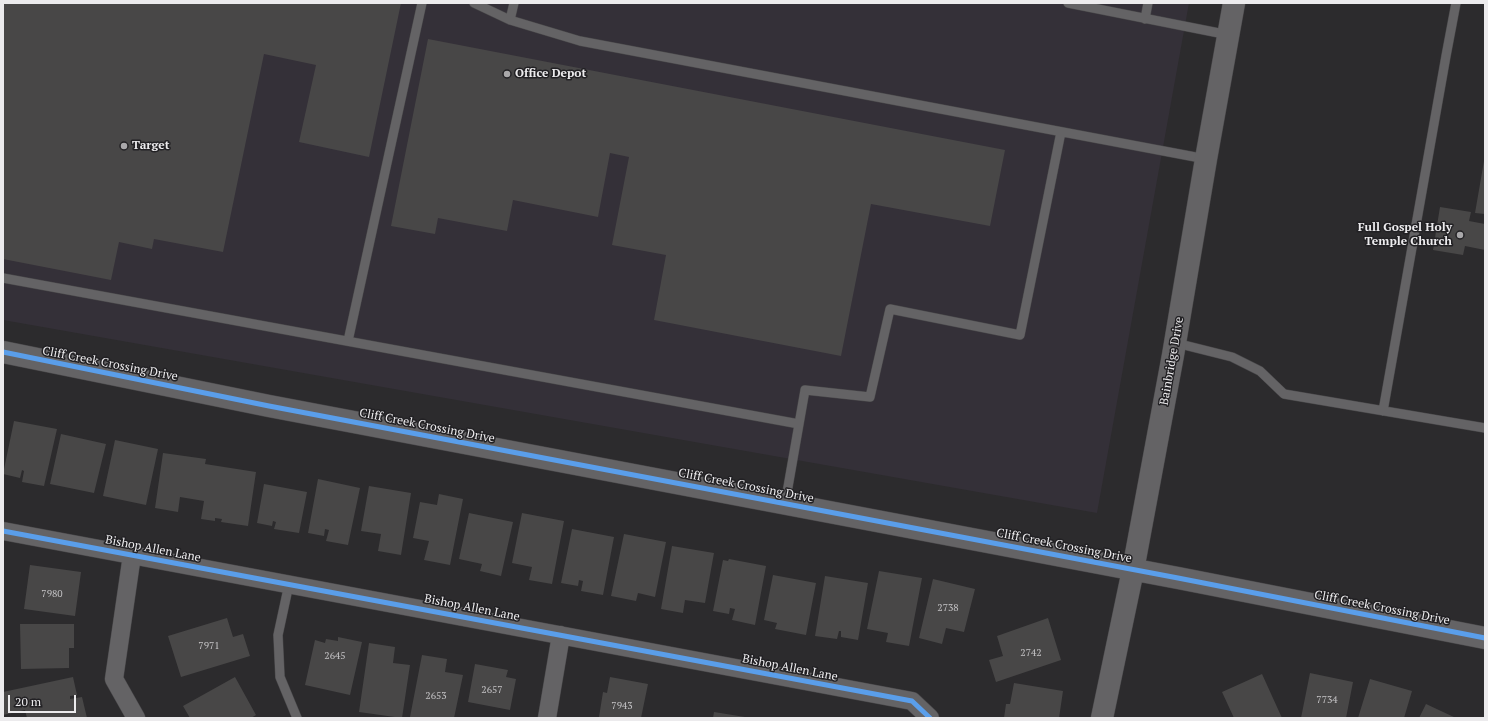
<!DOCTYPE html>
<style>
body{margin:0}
#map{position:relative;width:1488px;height:721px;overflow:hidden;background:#2c2b2d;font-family:"PT Serif",serif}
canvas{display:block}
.frame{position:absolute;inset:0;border:4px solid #ecebed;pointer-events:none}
.scale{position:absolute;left:8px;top:695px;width:68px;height:18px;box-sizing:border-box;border:2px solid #ecebed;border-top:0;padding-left:5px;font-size:12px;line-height:14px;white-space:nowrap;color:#ecebed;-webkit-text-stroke:3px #222124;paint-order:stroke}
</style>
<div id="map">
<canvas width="1488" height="721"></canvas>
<div class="frame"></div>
<div class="scale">20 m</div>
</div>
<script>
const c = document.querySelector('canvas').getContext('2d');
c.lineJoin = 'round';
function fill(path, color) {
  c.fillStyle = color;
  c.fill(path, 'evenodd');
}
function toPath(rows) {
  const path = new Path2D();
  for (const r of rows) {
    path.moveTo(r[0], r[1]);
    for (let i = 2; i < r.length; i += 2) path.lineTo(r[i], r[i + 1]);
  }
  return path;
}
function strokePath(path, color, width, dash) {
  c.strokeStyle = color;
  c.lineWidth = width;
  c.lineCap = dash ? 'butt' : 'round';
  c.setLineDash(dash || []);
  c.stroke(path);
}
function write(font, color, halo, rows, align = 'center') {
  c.font = font + ' "PT Serif",serif';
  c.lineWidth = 3;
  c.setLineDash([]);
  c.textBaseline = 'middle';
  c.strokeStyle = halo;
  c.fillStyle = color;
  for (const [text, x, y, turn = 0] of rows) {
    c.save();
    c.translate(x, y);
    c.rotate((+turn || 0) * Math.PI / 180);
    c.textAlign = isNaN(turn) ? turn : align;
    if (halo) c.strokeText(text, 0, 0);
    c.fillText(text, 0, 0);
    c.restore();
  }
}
fill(toPath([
 [3,3,1189,3,1097,513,3,320]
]), '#343038');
fill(toPath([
 [3,3,401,3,369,157,299,142,316,65,264,54,223,252,154,239,152,249,119,242,111,280,3,259],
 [428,39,1005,150,990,226,871,204,841,356,654,320,666,255,612,245,629,157,610,153,598,217,513,200,507,231,438,218,435,234,391,226],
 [1484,161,1485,161,1485,214,1475,213],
 [1440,207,1471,212,1469,221,1485,224,1485,250,1465,246,1463,255,1433,250],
 [14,421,57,429,44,486,22,482,24,471,22,470,20,478,3,474],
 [61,434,106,444,94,493,50,484],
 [115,440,158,449,146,505,103,496],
 [163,453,206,459,205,464,256,472,248,526,221,522,222,519,215,518,215,521,201,519,204,501,180,497,178,512,155,508],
 [318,479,360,488,348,545,326,541,329,530,325,529,324,536,308,533],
 [264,484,307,492,299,533,274,529,276,522,273,521,272,526,257,523],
 [369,486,411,493,401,555,378,551,381,534,361,531],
 [439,494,463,499,450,565,424,560,429,541,413,538,420,502,437,505],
 [469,513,513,522,501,576,480,571,482,564,459,559],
 [522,513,564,521,552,584,529,580,532,567,512,563],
 [572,529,614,537,603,595,581,591,583,581,579,580,578,586,561,583],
 [624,534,666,542,655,597,638,593,636,601,611,596],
 [672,546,714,553,705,603,685,600,683,613,661,609],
 [729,559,766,566,755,625,732,620,735,609,730,608,729,614,713,611,723,560,728,561],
 [30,565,81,572,75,616,24,609],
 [879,571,922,578,909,646,886,642,888,633,867,629],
 [773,575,816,583,806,635,775,629,777,623,764,620],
 [825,576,868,583,858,640,841,637,841,631,839,631,837,639,815,636],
 [933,579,975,589,964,632,946,628,942,644,919,638],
 [227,618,233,637,243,634,250,656,181,677,168,636],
 [1048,618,1061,660,996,682,989,660,1003,656,997,636],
 [20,624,74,624,74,648,69,648,69,668,21,669],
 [338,637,362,642,350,695,305,685,315,640,325,643,326,639,338,641],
 [369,643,395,647,393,663,410,665,402,718,359,712],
 [422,655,447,659,445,672,463,675,454,718,419,718,410,717],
 [475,664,508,670,506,677,516,679,510,710,468,702],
 [1310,673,1353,682,1346,718,1301,718],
 [1262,674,1282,718,1234,718,1222,692],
 [73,677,77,695,70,696,70,699,82,697,87,718,27,718,25,710,3,715,3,692],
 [235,677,256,715,251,718,190,718,183,706],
 [610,677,648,684,641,718,605,718,599,717,603,692,607,693],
 [1370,679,1412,691,1404,718,1358,718],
 [1014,683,1063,691,1059,718,1004,718,1006,704,1010,704],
 [1426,704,1456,718,1419,718],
 [714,712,745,717,745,718,713,718]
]), '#484747');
const service = toPath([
 [474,3,510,20,580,41,1206,159],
 [1068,3,1229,35],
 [1145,19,1148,3],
 [510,20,514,3],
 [3,278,799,424],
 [348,341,422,3],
 [1176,343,1232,357,1260,371,1284,394,1485,428],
 [1383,411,1446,56,1456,3],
 [785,504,805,390,870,397,890,309,1020,335,1061,132],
 [289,584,278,635,280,677,297,718]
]);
const minor = toPath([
 [3,531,912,701,930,718],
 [132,555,114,679,136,718],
 [547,718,561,635]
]);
const tertiary = toPath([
 [3,352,269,406,1178,578,1485,638],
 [1102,718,1133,570,1173,355,1206,159,1234,3]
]);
strokePath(service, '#484749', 10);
strokePath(minor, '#484749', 19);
strokePath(tertiary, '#484749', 23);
strokePath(service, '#646365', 9);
strokePath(minor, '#646365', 18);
strokePath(tertiary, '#646365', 22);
strokePath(toPath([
 [3,352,269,406,1178,578,1485,638],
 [3,531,912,701,930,718]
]), '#5a9eea', 5);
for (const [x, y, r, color] of [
 [507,74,4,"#a9a8aa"],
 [124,146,4,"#a9a8aa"],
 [1460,235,4,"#a9a8aa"]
]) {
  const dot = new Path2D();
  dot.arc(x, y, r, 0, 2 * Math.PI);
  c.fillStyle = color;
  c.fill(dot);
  strokePath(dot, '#222124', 1.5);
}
write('10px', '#c3c2c4', null, [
 ["7980",52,594],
 ["2738",948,608],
 ["7971",209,646],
 ["2742",1031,653],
 ["2645",335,656],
 ["2657",492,690],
 ["2653",436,696],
 ["7734",1327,700],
 ["7943",622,706]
]);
write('bold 12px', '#ecebed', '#222124', [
 ["Office Depot",515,74],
 ["Target",132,146],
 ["Full Gospel Holy",1452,228,"right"],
 ["Temple Church",1452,242,"right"]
], 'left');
write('12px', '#ecebed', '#222124', [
 ["Bainbridge Drive",1172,361,-80],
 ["Cliff Creek Crossing Drive",110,364,11],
 ["Cliff Creek Crossing Drive",427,426,11],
 ["Cliff Creek Crossing Drive",746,486,11],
 ["Cliff Creek Crossing Drive",1064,546,11],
 ["Bishop Allen Lane",153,549,11],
 ["Bishop Allen Lane",472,608,11],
 ["Cliff Creek Crossing Drive",1382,608,11],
 ["Bishop Allen Lane",790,668,11]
]);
</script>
